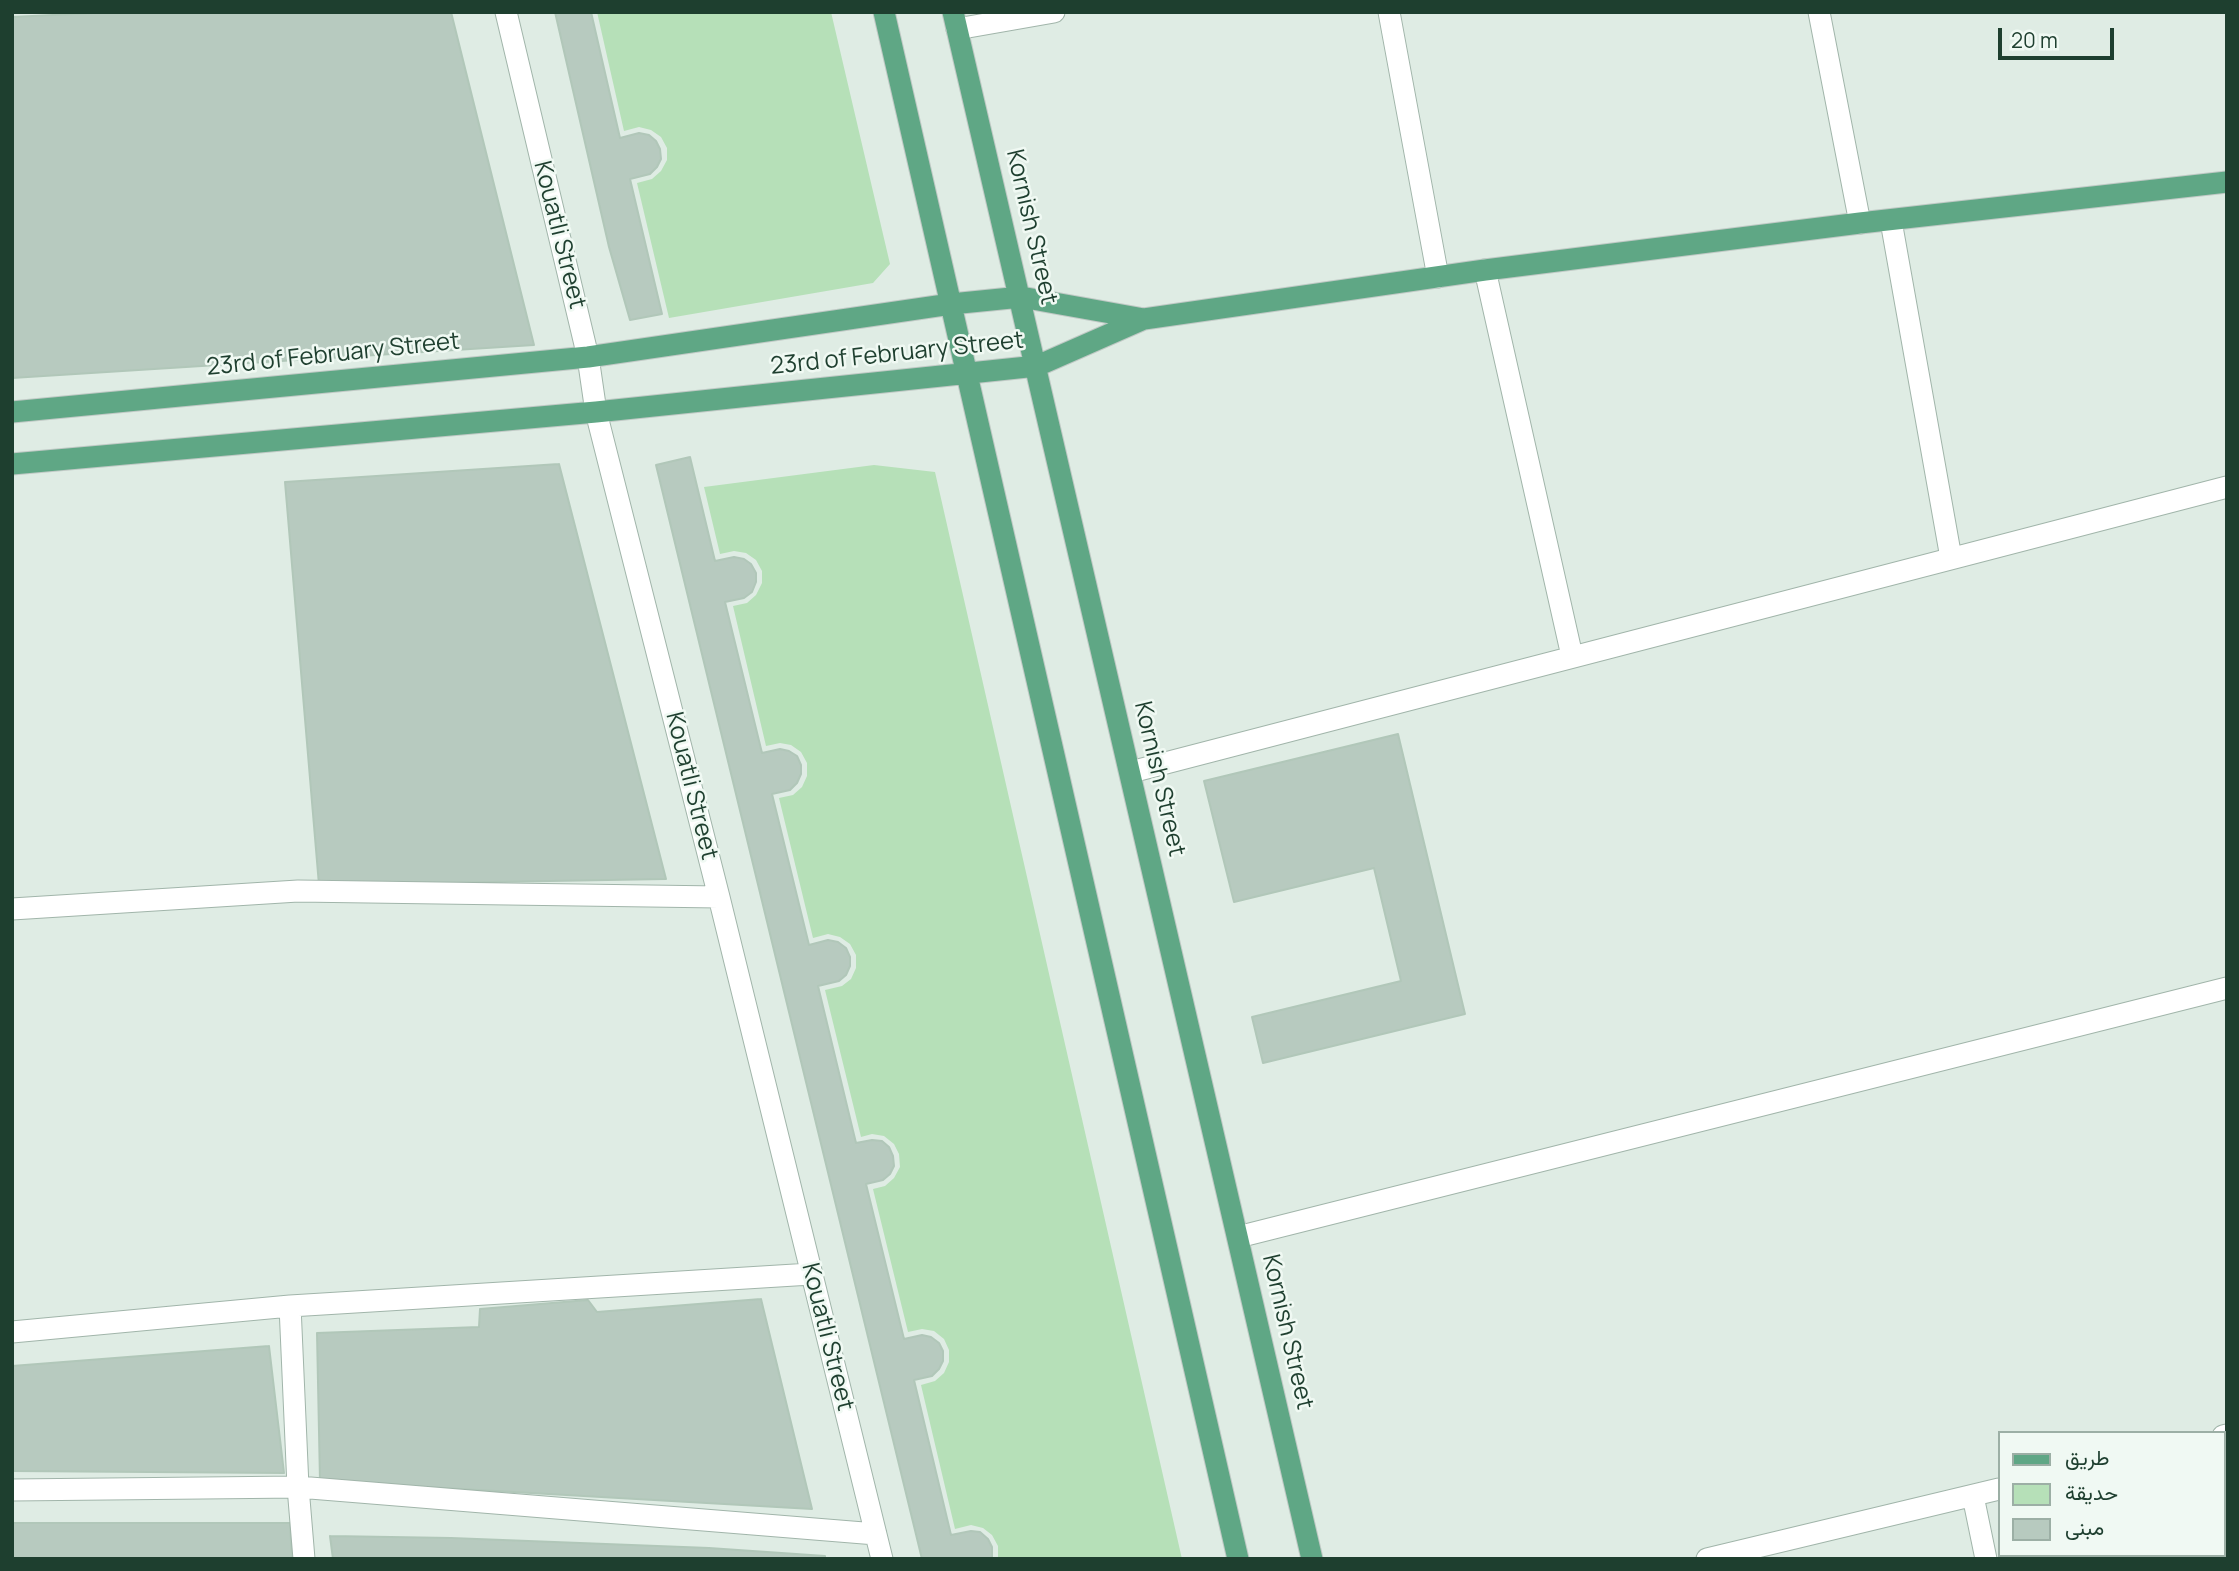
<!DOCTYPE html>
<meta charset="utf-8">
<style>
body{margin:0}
#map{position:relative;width:2239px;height:1571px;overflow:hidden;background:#dfece4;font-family:Manrope,Vazirmatn,sans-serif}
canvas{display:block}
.frame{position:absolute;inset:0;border:14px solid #1e3f2f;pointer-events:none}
.legend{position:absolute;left:1998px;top:1431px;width:228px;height:126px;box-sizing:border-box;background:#f0f9f3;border:2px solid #9cafa5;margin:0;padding:9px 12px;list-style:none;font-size:21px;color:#1e3f2f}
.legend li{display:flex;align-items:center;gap:14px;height:35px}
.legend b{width:35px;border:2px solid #9cafa5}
.scale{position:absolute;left:1998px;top:28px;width:116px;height:32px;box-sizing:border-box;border:4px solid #1e3f2f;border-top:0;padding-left:9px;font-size:21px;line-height:24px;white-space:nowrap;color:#1e3f2f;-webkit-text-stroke:5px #f0f9f3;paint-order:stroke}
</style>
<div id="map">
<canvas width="2239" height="1571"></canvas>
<div class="frame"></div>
<ul class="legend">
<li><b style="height:9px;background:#5fa785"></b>طريق</li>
<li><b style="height:19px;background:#b6e0b8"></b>حديقة</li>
<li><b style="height:19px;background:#b7cabf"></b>مبنى</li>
</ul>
<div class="scale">20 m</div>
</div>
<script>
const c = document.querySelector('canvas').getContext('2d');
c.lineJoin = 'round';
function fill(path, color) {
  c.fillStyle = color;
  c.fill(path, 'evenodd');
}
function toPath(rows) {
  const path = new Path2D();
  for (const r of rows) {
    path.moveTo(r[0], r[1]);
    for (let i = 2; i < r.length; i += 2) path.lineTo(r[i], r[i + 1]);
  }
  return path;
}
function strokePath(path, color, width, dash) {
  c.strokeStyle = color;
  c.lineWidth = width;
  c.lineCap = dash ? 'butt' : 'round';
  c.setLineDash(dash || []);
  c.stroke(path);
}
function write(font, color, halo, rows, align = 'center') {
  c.font = font + ' Manrope,sans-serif';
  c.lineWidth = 5;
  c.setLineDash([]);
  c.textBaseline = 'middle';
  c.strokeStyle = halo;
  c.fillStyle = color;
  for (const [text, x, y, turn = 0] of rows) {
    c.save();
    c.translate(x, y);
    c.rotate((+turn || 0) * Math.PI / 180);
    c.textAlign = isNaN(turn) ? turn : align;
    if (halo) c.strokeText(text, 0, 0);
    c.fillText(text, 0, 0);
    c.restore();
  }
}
fill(toPath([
 [597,12,831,12,890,264,873,283,669,318,637,183,652,179,661,171,667,160,667,148,661,137,651,130,639,127,624,131],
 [874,465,935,472,1182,1559,998,1559,998,1546,992,1535,983,1528,971,1525,955,1529,921,1385,935,1381,944,1373,949,1362,949,1350,944,1339,934,1331,922,1329,908,1332,873,1189,885,1186,894,1178,900,1167,899,1154,894,1144,884,1136,872,1134,861,1137,825,990,842,986,851,979,856,968,856,955,850,944,840,937,828,934,813,938,779,798,793,795,802,787,807,776,807,763,801,752,791,745,780,743,766,746,733,606,747,603,756,595,762,583,762,571,756,560,746,553,734,551,720,554,704,487]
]), '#b6e0b8');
const building = toPath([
 [113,12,451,12,534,345,12,378,12,17,113,12],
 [555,12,591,12,620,138,639,133,649,135,656,141,660,149,661,159,657,167,650,174,630,179,662,314,630,320,609,247,555,12],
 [690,457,715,561,734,557,744,559,751,564,756,573,756,582,752,592,744,598,725,602,762,753,780,749,789,751,797,756,801,765,801,774,797,783,790,790,772,794,809,945,828,940,838,942,846,948,850,957,850,966,846,975,839,981,818,986,856,1143,872,1140,882,1141,889,1147,893,1156,894,1166,890,1174,883,1180,866,1184,904,1339,922,1335,931,1337,939,1343,943,1351,943,1361,939,1369,932,1376,914,1380,951,1535,971,1531,980,1532,988,1539,992,1547,992,1559,922,1559,656,465,690,457],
 [559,464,666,879,319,885,285,482,559,464],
 [1398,734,1465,1014,1263,1063,1252,1017,1401,981,1374,868,1234,902,1204,781,1398,734],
 [761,1299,812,1509,320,1481,317,1333,479,1327,480,1309,588,1300,597,1312,761,1299],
 [269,1346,284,1473,12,1471,12,1366,269,1346],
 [12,1523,290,1523,292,1559,12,1559,12,1523],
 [330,1536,451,1538,709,1548,825,1556,825,1559,333,1559,330,1536]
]);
fill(building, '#b7cabf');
strokePath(building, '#b1c7b9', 2);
const minor = toPath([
 [506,12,588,357,596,412,719,897,882,1559],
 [1389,12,1438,277],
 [1819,12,1860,223],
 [957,29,1054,12],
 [1891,221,1951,558],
 [1485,270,1572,656],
 [1131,772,2227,487],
 [12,909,298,891,719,897],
 [1238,1237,2227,988],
 [290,1306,298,1487,304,1559],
 [12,1332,290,1306,811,1274],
 [2223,1436,2227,1435],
 [12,1490,298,1487,876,1534],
 [1973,1496,1986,1559],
 [1707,1559,1999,1489]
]);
const major = toPath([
 [884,12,1238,1559],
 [953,12,1312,1559],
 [12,412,588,357,951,304,1021,297,1144,319],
 [12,464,596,412,1037,366,1144,319,1485,270,1860,223,2227,182]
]);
strokePath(minor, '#a1b5aa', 23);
strokePath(major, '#c0c9c5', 23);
strokePath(minor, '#fff', 21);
strokePath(major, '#5fa785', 21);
write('24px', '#1e3f2f', '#f0f9f3', [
 ["Kornish Street",1031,227,77],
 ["Kouatli Street",559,235,76],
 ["23rd of February Street",897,354,-6],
 ["23rd of February Street",333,355,-6],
 ["Kornish Street",1159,779,77],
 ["Kouatli Street",691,786,76],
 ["Kornish Street",1287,1332,77],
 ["Kouatli Street",827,1337,76]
]);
</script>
